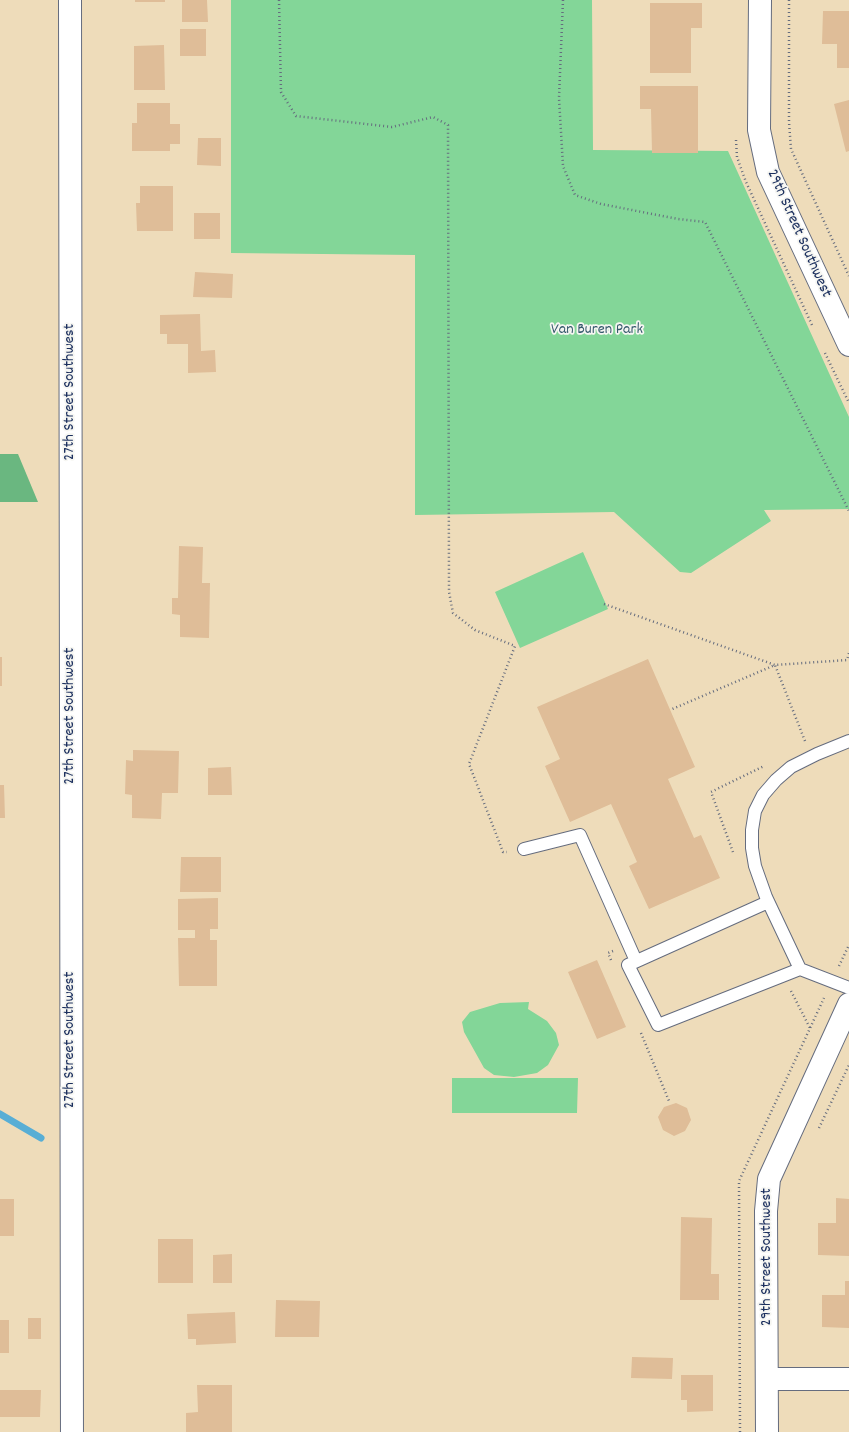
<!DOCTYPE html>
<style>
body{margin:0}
canvas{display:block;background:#eedcba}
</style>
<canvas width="849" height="1432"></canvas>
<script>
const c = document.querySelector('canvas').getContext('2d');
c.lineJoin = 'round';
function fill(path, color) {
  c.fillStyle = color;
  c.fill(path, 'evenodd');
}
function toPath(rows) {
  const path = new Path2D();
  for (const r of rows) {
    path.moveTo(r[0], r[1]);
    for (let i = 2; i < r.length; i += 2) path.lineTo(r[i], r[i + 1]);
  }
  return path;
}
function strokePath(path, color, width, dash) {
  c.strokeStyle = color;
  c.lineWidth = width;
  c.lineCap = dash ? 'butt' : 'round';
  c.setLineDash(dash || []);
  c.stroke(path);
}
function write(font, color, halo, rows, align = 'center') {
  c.font = font + ' Dekko,sans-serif';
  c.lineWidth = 3.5;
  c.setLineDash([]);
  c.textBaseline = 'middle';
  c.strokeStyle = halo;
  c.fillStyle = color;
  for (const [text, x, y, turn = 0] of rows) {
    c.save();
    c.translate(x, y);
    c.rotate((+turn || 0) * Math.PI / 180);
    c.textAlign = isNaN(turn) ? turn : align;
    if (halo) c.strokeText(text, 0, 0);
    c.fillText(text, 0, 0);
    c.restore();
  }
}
fill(toPath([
 [231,0,592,0,593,150,728,151,849,417,849,509,764,510,771,521,691,573,680,572,614,512,415,515,415,255,231,253],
 [583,552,608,609,520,648,495,592],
 [529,1002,528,1009,547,1021,556,1033,559,1045,548,1065,537,1073,514,1077,494,1075,484,1068,464,1032,462,1022,470,1012,500,1003],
 [452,1078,578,1078,577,1113,452,1113]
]), '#83d698');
fill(toPath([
 [0,454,18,454,38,502,0,502]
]), '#6ab780');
strokePath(toPath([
 [0,1114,41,1138]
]), '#58aed5', 7);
fill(toPath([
 [135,0,165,0,165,2,135,2],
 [182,0,207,0,208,22,182,22],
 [650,3,702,3,702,28,691,28,691,73,650,73],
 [823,11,849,11,849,68,837,68,837,44,822,44],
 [180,29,206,29,206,56,180,56],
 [164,45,165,90,134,90,134,46],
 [640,86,698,86,698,153,652,153,651,109,640,109],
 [849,100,849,151,846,152,834,104],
 [137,103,170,103,170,124,180,124,180,144,170,144,170,151,132,151,132,123,137,123],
 [198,138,221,138,221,166,197,165],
 [140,186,173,186,173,231,137,231,136,203,140,203],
 [194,213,220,213,220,239,194,239],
 [195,272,233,274,232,298,193,297],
 [200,314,201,351,215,350,216,372,188,373,188,344,167,344,167,334,160,334,160,315],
 [179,546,203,547,202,583,210,583,209,638,180,637,180,615,172,614,172,598,178,598],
 [0,657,2,657,2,686,0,686],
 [648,659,695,767,668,779,694,838,701,835,720,878,649,909,629,866,637,862,611,804,570,822,545,766,560,759,537,707],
 [133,750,179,751,178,793,162,793,161,819,132,818,132,795,125,794,126,760,133,761],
 [231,767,232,795,208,795,208,768],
 [0,785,4,785,5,818,0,818],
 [181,857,221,857,221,892,180,892],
 [218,898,218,929,210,929,210,940,217,940,217,986,179,986,178,938,195,938,195,930,178,930,178,899],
 [597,960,626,1027,597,1039,568,972],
 [676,1103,687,1108,691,1120,685,1131,674,1136,663,1130,658,1117,664,1107],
 [836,1198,849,1199,849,1256,818,1255,818,1223,836,1223],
 [0,1199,14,1199,14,1236,0,1236],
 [681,1217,712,1218,711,1274,719,1274,719,1300,680,1300],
 [158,1239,193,1239,193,1283,158,1283],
 [232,1254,232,1283,213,1283,213,1255],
 [845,1281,849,1281,849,1328,822,1327,822,1295,845,1295],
 [276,1300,320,1301,319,1337,275,1337],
 [235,1312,236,1343,196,1345,196,1339,188,1339,187,1314],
 [28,1318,41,1318,41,1339,28,1339],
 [0,1320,9,1320,9,1353,0,1353],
 [632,1357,673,1358,672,1379,631,1378],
 [681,1375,713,1375,713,1411,687,1412,687,1400,681,1400],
 [197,1385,232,1385,232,1432,186,1432,186,1413,198,1412],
 [0,1390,41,1390,40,1417,0,1417]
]), '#dfbd98');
const service = toPath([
 [849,741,817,754,791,767,776,780,763,795,755,811,752,830,752,848,755,866,766,897,800,969,849,988],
 [524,849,580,835,636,961],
 [768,902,628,965,658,1025,800,969]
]);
const minor = toPath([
 [760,0,759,130,768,172,849,345],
 [768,1379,849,1379],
 [767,1432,766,1211,769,1179,849,1004]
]);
const tertiary = toPath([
 [70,0,72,1432]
]);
strokePath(service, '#656c7e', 14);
strokePath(minor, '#656c7e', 24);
strokePath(tertiary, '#656c7e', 24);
strokePath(toPath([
 [279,0,281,92,296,116,392,127,433,117,448,125,449,592,453,613,475,630,515,646,469,764,503,852,507,852],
 [563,0,559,98,563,166,575,195,601,204,678,219,705,222,849,511],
 [789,0,789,122,791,149,849,276],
 [736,140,737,157,746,182,812,325],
 [825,353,849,403],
 [604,604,775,665,670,710],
 [805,741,775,665,847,660,849,653],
 [733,852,711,792,764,766],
 [611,960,608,953,613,951],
 [839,966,849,945],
 [791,991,810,1028],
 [641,1033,669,1101],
 [819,1128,849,1065],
 [740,1432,739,1181,824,998]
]), '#656c7e', 2.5, [1, 3]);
strokePath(service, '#fff', 12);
strokePath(minor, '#fff', 22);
strokePath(tertiary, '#fff', 22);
write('16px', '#1b2f5e', '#f6f6f2', [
 ["29th Street Southwest",798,234,66],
 ["27th Street Southwest",71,392,-90],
 ["27th Street Southwest",71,716,-90],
 ["27th Street Southwest",71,1040,-90],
 ["29th Street Southwest",768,1257,-90]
]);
write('16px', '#35596c', '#f6f6f2', [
 ["Van Buren Park",597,331]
]);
</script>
